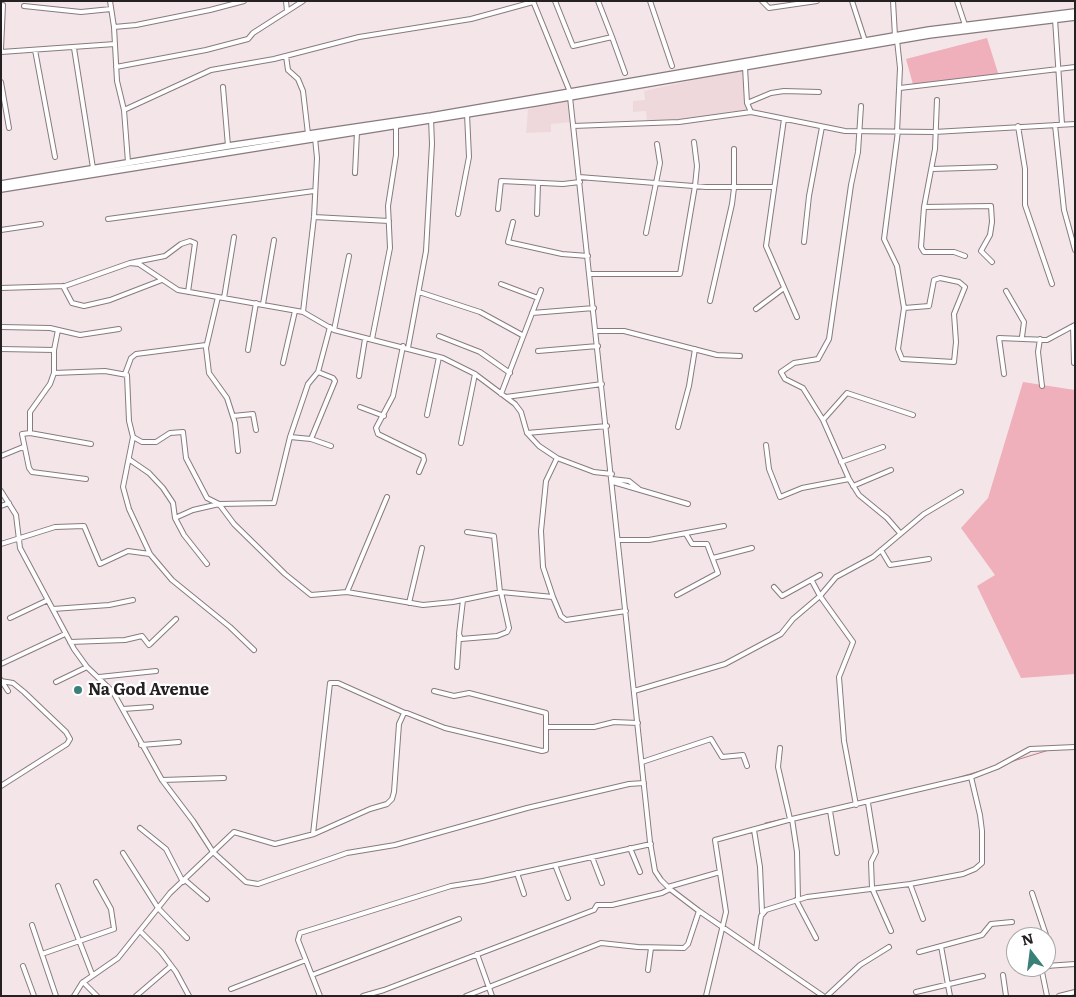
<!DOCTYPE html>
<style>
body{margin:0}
#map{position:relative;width:1076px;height:997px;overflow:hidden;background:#f4e6e8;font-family:Literata,serif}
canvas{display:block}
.frame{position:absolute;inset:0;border:2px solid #252021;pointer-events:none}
.north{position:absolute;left:1006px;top:927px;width:50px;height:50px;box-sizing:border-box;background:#fff;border:1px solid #a8a6a6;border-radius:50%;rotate:345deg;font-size:14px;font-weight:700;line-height:20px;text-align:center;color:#252021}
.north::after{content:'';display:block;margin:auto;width:18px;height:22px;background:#398079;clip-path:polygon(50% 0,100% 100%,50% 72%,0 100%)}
</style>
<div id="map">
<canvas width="1076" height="997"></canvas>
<div class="frame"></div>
<div class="north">N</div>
</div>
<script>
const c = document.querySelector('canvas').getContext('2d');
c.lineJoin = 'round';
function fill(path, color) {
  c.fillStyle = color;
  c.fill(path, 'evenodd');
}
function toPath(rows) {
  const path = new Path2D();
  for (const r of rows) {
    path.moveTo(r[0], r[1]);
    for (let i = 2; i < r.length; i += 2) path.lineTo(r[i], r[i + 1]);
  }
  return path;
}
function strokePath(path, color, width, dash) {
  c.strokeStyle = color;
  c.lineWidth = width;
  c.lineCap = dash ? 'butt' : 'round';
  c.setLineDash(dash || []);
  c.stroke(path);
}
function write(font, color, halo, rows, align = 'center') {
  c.font = font + ' Literata,serif';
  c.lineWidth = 4.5;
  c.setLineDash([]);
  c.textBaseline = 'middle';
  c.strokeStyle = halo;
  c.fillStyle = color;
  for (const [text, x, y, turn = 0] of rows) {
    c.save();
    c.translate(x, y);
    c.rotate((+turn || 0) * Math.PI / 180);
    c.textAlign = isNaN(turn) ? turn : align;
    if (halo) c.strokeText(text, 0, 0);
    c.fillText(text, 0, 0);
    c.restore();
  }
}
fill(toPath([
 [743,69,747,112,647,123,646,111,633,112,633,101,645,100,644,91],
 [569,99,572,122,551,124,551,132,526,133,528,109]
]), '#efd8dc');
fill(toPath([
 [987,38,999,76,914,88,906,59],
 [1023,382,1075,390,1075,674,1021,678,977,586,995,575,961,528,988,498]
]), '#efafbb');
strokePath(toPath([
 [1010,762,1049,750],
 [953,779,987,769],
 [765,823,788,818]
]), '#be7c89', 1);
const street = toPath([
 [110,1,114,27,117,81,124,110,128,162],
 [286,1,287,11],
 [533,1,570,92],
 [555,1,573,46,612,37,598,1],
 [650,1,672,66],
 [762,1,769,8,817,1],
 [852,1,865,41],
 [893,1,895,36],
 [957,1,965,25],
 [24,6,81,12,111,9],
 [1055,19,1062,124],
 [114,27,136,25,210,10,244,1],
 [612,37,625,73],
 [897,40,900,68,897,132],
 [74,48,93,168],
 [1,49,3,5],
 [35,50,55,157],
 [1,52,115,44],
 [286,56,288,70,298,79,303,91,308,134],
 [116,67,206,50,248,39,253,33,303,1],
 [745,67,747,103,751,112,845,131,934,132,1075,124],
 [1,82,9,128],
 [223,87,228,146],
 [900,88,1075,67],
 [570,97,650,842,655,871,661,880,670,889,699,911,823,996],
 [937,100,935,149,924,207,921,247,924,252,954,252,965,256],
 [747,103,771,93,784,91,819,92],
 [861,106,858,152,851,185,829,339,818,359,794,363,781,372,785,379,803,388,823,420,849,479,859,495,887,518,900,533],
 [124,110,211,70,274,59,359,37,471,19,533,2],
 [784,119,766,246,797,317],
 [1055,125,1064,210,1075,250],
 [573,126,679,122,751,112],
 [1018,126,1025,169,1025,205,1052,284],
 [898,131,884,239,897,266,904,308,929,306,934,280,940,278,959,282,965,287,954,314,956,342,954,362,902,359,898,349,904,308],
 [932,169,995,167],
 [355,173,357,132],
 [579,177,706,187,773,187],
 [924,207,991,206,992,222,990,235,981,251,992,262],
 [498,209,501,181,563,184,580,182],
 [458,214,469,157,467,114],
 [537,214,538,184],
 [314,217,389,221],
 [108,219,314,191],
 [513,222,508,242,562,254,588,256],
 [1,230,41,224],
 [646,233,660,163,657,144],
 [804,242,809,196,822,127],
 [130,263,139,264,178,290,303,312,334,330,443,358,475,374,515,404,521,412,527,433,539,446,557,458,594,472,612,474],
 [590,274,680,274,695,186,697,166,694,142],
 [501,284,538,298],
 [63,286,72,303,84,306,110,300,162,280],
 [1,288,65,286,130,263,165,256,181,244,190,241,195,243,188,292],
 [1006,291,1024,322,1022,337],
 [419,292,480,312,522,335],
 [218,297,206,348,209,373,227,398,235,423,238,451],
 [224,298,234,237],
 [710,301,732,204,734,188,734,149],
 [263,304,274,240],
 [756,309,784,288],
 [303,312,314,217,317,158,315,138],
 [532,313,594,308],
 [1073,326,1074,363],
 [1,327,50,328,80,335,119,329],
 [334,330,349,256],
 [596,331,624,331,717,355,740,356],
 [439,336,480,352,510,373],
 [372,339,390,248,388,206,396,155,396,126],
 [1040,339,1038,352,1042,386],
 [403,346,393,396,376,428,378,434,423,456,424,460,419,472],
 [408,348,426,251,432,144,431,118],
 [1,349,54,350],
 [248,350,256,303],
 [538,351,598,346],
 [283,363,295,311],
 [54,373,105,371,127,375,129,421,133,437,123,487,129,509,150,554,172,580,230,627,254,650],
 [125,374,131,358,136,354,206,345],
 [1004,374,999,338,1047,340,1075,325],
 [359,376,365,339],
 [501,394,541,290],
 [506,397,602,384],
 [360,407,384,416],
 [427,415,439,357],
 [233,416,253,414,256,430],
 [823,420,847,393,913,415],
 [678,427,689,386,695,349],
 [30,433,30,412,50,384,54,373,54,350,58,330],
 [527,433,607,426],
 [133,437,142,442,156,442,170,433,183,432,186,458,207,498,219,504,234,524,285,574,311,595,347,592,423,605,453,602,501,592,553,597,561,616,566,620,626,611],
 [290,437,308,384,318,372],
 [311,439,335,381,333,378,318,372,330,327],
 [461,443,475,374],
 [766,445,769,469,780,497,802,488,849,479],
 [1,456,23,447],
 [130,460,149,473,163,488,173,503,175,518,184,535,207,564],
 [841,462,883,447],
 [86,479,32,472,29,468,22,434,30,433,91,444],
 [612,479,629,481,639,489],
 [613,482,688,504],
 [853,486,891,470],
 [1,491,16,515,20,548,74,649,87,667,113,692,162,780,193,821,213,852,234,832,275,844,314,834,370,809,387,804,392,799,394,792,399,724,404,713,407,713,445,728,542,751,546,750,546,713,469,693,454,696,434,691],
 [1,506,9,503],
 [175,518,193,510,219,504,274,503,290,437,311,439,331,446],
 [467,532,494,536,500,592],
 [618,540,649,540,724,526],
 [1,544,55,527,84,526,100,564,128,551,150,554],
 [881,550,890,565,929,559],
 [713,558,752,548],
 [812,581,820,596,853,642,839,677,844,741,856,805],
 [774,587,782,596,820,575],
 [347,592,387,497],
 [677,595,718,573,707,544,692,544,686,534],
 [553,597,543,567,541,531,546,481,557,458],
 [463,600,459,634,461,639,497,636,507,632,509,628,501,592],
 [409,603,422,548],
 [53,609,109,605,133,600],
 [10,618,48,600],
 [70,642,125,640,142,636,149,645,176,619],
 [1,664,65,634],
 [457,667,459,637],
 [99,677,156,671],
 [1,680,8,691],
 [56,682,87,667],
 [634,691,725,664,781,634,793,619,820,596,836,577,873,557,924,514,961,492],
 [123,709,151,707],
 [547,727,594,727,614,722,638,723],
 [141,745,179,742],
 [780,748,778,767,790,819],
 [642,762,711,739,722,757,743,755,747,766],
 [162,780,224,778],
 [1,786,67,744,70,739,66,732,24,692,13,683,1,681],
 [868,803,876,852,871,862,872,888,891,931],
 [830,811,837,853],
 [792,819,797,852,798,899],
 [140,828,166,849,183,882],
 [754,830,760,867,762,912],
 [313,834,330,683,338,683,405,713],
 [630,848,640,872],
 [123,853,158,908,187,938],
 [592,857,602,883],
 [555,865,568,898],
 [517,873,524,894],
 [185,880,207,899],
 [910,884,923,919],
 [58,886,92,974],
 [668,887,720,872],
 [1032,893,1047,938,1050,966],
 [796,900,816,938],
 [32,925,56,996],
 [140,931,161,952,176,972,189,996],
 [941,946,950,996],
 [756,949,761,916,766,910,807,897,910,884,963,874,975,869,982,863,982,831,980,815,971,777],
 [919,952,982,935,991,924,1012,922],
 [42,954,114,929,111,909,96,882],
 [477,954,492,996],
 [23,966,34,996],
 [1046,966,1075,964],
 [1041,967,1047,996],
 [648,970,651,948],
 [312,975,459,919],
 [1003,975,1006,996],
 [83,982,97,996],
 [231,989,306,960],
 [916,992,983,976],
 [74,996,82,983,118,958,170,893,213,852,246,882,258,884,347,853,395,845,527,808,629,784,644,783],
 [136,996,171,966],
 [320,996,298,940,300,933,451,886,483,881,651,844],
 [363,996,384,990,594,910,597,905,612,905,662,893,670,889],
 [466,996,601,943,638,947,684,948,688,944,699,911],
 [706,996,726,912,715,840,792,819,971,777,997,767,1030,749,1075,747],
 [827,996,860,965,889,947],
 [1059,996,1075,992]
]);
const secondary = toPath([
 [1,184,228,146,431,116,929,30,1075,12],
 [1,189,535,103,929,35,1075,17]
]);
strokePath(street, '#887b7d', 6);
strokePath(secondary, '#887b7d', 8);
strokePath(street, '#fff', 4);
strokePath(secondary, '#fff', 5.5);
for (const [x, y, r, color] of [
 [78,690,5,"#398079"]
]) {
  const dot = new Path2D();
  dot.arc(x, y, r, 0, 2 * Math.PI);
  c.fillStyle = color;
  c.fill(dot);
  strokePath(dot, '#fff', 2);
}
write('bold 16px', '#252021', '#fff', [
 ["Na God Avenue",88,690]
], 'left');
</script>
